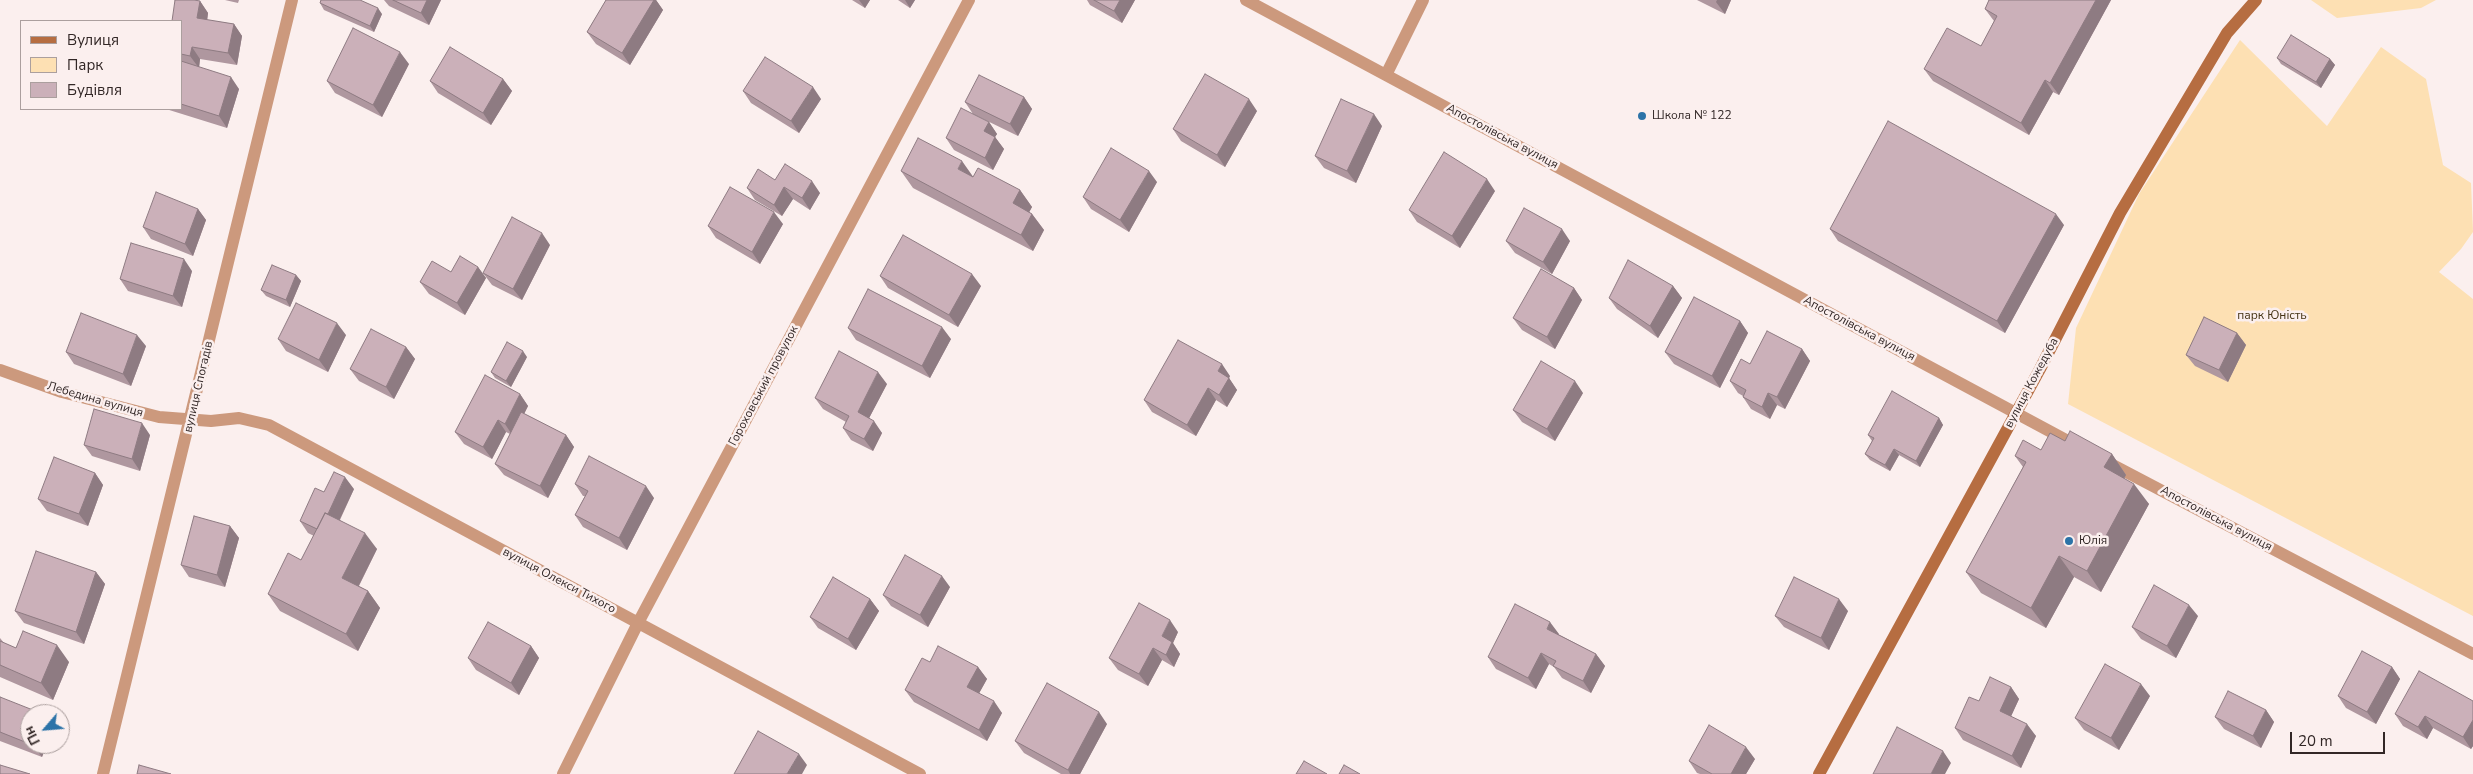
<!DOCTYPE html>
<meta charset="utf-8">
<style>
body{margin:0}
#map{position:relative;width:2473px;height:774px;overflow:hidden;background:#fbefee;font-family:"Nunito Sans",sans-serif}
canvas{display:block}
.legend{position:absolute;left:20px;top:20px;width:162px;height:90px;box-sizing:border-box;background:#fbefee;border:1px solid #ab9f9e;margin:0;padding:6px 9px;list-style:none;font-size:15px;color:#322726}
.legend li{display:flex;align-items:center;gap:10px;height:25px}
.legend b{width:25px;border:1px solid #ab9f9e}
.north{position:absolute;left:20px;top:704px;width:50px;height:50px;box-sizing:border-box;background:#fbefee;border:1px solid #ab9f9e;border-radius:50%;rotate:243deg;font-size:14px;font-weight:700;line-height:20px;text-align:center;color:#322726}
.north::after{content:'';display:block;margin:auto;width:18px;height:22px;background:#2c73a8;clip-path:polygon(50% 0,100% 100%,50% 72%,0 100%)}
.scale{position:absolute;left:2290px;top:732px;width:95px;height:22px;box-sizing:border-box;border:2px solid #322726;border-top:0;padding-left:6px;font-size:15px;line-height:18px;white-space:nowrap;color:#322726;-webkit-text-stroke:4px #fbefee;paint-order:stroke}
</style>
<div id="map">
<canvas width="2473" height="774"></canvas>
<ul class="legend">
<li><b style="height:6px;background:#b66d41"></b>Вулиця</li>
<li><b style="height:14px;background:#fde0b3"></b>Парк</li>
<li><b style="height:14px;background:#cbb0b9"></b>Будівля</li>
</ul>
<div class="north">Пн</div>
<div class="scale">20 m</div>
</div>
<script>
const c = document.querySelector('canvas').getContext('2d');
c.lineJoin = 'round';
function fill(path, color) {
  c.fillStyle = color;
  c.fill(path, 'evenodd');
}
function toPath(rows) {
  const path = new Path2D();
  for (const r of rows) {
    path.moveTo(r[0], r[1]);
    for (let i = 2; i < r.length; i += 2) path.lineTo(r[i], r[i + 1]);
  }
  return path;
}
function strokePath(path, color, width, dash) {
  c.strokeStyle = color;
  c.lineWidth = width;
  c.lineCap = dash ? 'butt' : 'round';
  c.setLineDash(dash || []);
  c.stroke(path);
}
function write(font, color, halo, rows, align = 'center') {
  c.font = font + ' "Nunito Sans",sans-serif';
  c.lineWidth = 5;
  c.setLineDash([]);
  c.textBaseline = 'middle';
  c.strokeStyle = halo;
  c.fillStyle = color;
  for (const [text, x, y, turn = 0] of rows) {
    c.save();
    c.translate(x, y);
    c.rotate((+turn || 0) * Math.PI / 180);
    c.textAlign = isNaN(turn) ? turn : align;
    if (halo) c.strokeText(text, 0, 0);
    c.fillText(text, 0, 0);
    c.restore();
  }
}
fill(toPath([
 [2311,0,2436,0,2421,8,2337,18],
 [2240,40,2327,126,2381,47,2426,79,2443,165,2471,183,2473,232,2461,249,2439,272,2473,299,2473,616,2068,404,2076,328,2139,194]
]), '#fde0b3');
strokePath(toPath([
 [1246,0,2081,448],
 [1386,75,1423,0],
 [0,370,62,392,159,417,211,421,239,418,269,425,920,774],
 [2109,463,2473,654],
 [103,774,292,0],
 [563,774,638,623,969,0]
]), '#cc997d', 12);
strokePath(toPath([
 [1819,774,2040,369,2120,213,2227,33,2256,0]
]), '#b66d41', 12);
fill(toPath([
 [225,0,239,0,238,3],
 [384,0,441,0,429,25,389,6],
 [606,0,656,0,663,10,630,65,596,44,587,32],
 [852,0,870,0,865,8],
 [898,0,915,0,910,8],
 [1087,0,1135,0,1122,23,1090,5],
 [1697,0,1731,0,1725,14],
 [1989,0,2111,0,2059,95,2053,92,2029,135,1933,81,1924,69,1981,46,1994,21,1985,9],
 [200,1,208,13,207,20,234,24,242,36,237,65,200,59,199,67,239,89,227,128,166,109,181,109,181,21],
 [320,3,382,14,374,32,324,10],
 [2277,58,2330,59,2335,65,2321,88,2281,64],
 [409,64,382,117,335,93,327,81],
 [503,79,512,91,491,125,438,93,430,81],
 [743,91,821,99,799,133,751,103],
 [1024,97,1032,109,1018,136,973,114,965,102],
 [1257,111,1225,167,1181,141,1173,129],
 [989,122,997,134,995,137,1004,149,993,170,954,150,946,138],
 [1382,126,1356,183,1324,168,1315,156],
 [901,171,974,177,1020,190,1032,207,1029,212,1032,214,1044,230,1033,251,913,188],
 [775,180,820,193,810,210,793,199,782,216,755,200,747,188],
 [1157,182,1129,232,1091,209,1083,197],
 [1495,191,1460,248,1417,222,1409,210],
 [198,209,206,220,193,256,151,239,143,227],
 [783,224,760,264,716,238,708,226],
 [2064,225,2005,333,1838,241,1830,229],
 [1506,241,1570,241,1552,274,1515,253],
 [550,245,522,300,492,285,483,273],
 [478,267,486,278,465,315,429,294,420,282,451,272],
 [192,271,182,307,128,291,120,279],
 [296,275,301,281,290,307,266,296,261,290],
 [880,276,981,286,958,327,888,288],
 [1673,286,1682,298,1658,338,1617,309,1609,298],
 [1574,288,1582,300,1555,349,1522,330,1513,318],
 [1740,321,1748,333,1720,388,1674,364,1665,352],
 [848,328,951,339,930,378,856,340],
 [2237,333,2246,345,2228,382,2195,366,2186,355],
 [346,335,328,372,286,351,278,339],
 [146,346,131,386,74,364,66,352],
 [406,347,415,359,394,399,359,381,350,369],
 [1802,349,1810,361,1785,409,1777,405,1770,419,1751,409,1743,397,1743,396,1738,393,1730,381,1750,364],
 [527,357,511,387,495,378,491,372],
 [1230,376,1229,378,1237,390,1227,407,1216,400,1196,436,1152,412,1144,400],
 [887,384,869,418,882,433,873,451,851,440,843,428,846,422,823,409,815,398],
 [1583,393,1555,441,1522,422,1513,410],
 [520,394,528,406,524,414,566,435,574,447,548,498,504,475,495,464,510,434,506,432,492,459,464,444,455,432],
 [1939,418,1943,425,1920,467,1899,455,1890,471,1870,460,1865,454,1872,441,1868,435],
 [150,435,140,471,92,456,84,445],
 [2065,441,2112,454,2126,475,2124,478,2149,504,2101,592,2074,577,2046,628,1981,593,1966,572,2023,467,2015,456,2041,450],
 [95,473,103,485,88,526,47,511,38,499],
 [575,484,654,498,627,550,583,527,575,515,585,496,583,496],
 [354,489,340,520,377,549,359,586,368,591,380,608,358,651,280,611,268,594,301,560,314,536,308,533,300,521,324,492],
 [230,526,239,538,225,587,189,577,181,565],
 [96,572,105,584,84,644,24,623,15,611],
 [950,587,928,627,891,606,883,595],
 [870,599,879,611,856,650,818,628,810,617],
 [1848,611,1829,650,1784,627,1775,616],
 [2198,616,2176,658,2141,639,2132,627],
 [1178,632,1173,643,1180,654,1174,667,1162,660,1148,686,1118,670,1109,658],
 [1558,634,1596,654,1605,666,1591,693,1562,678,1554,667,1549,664,1536,689,1496,669,1488,657,1559,634],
 [0,638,4,643,16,648,69,662,53,700,0,677],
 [531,646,539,658,519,695,476,670,468,658],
 [930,662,978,667,987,679,979,693,1002,713,987,741,914,702,905,690],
 [2392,667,2400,679,2376,724,2346,708,2338,696],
 [2011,687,2019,699,2011,716,2036,736,2021,768,1963,740,1955,728,1979,701],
 [2150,696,2119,750,2084,730,2075,718],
 [0,697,47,744,42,757,0,741],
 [2473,701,2473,746,2471,749,2433,728,2427,739,2403,726,2395,714],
 [2266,710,2274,722,2261,748,2224,729,2215,717],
 [1107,724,1080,774,1061,774,1024,753,1015,741],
 [1755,759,1746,774,1700,774,1697,773,1689,761]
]), '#af979f');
fill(toPath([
 [427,0,441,0,429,25,421,13],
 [654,0,656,0,663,10,630,65,622,53],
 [859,0,870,0,865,8],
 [905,0,915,0,910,8],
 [1120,0,1135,0,1122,23,1114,11],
 [1717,0,1731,0,1725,14,1716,2],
 [2096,0,2111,0,2059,95,2050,83],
 [200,1,208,13,206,30,197,18],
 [378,8,382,14,374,32,370,26],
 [234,24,242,36,237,65,228,53],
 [192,47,200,59,199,68,190,56],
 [400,52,409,64,382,117,373,105],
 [2330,59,2335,65,2321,88,2316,82],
 [231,77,239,89,227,128,219,116],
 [503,79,512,91,491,125,483,113],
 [2045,80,2053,92,2029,135,2021,123],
 [813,87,821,99,799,133,791,121],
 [1024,97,1032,109,1018,136,1010,124],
 [1249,99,1257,111,1225,167,1217,155],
 [1374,114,1382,126,1356,183,1347,171],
 [989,122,997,134,995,137,1004,149,993,170,985,158,984,131],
 [962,161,974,178,958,169],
 [1149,171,1157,182,1129,232,1120,220],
 [1487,179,1495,191,1460,248,1452,236],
 [812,181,820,193,810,210,802,198],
 [784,187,793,199,782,216,774,205],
 [1020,190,1032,207,1025,220,1013,203],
 [198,209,206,220,193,256,185,244],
 [774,212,783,224,760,264,752,252],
 [1032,214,1044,230,1033,251,1021,235],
 [2056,214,2064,225,2005,333,1997,321],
 [1562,229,1570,241,1552,274,1543,262],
 [542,233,550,245,522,300,513,289],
 [184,259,192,271,182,307,173,296],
 [478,267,486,278,465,315,457,303],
 [972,274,981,286,958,327,949,315],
 [296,275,301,281,290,307,286,300],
 [1673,286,1682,298,1658,338,1650,326],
 [1574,288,1582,300,1555,349,1547,337],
 [1740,321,1748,333,1720,388,1712,376],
 [337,323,346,335,328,372,319,360],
 [942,327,951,339,930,378,922,366],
 [2237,333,2246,345,2228,382,2219,370],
 [137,335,146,346,131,386,123,374],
 [406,347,415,359,394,399,386,387],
 [1802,349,1810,361,1785,409,1777,397],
 [523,351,527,357,511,387,506,381],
 [1222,364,1230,376,1229,378,1237,390,1227,407,1219,395,1218,371],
 [878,372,887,384,866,424,858,412],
 [1575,381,1583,393,1555,441,1547,429],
 [1208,388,1216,400,1196,436,1187,425],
 [1768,393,1777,405,1770,419,1762,407],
 [520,394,528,406,513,436,505,424],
 [1939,418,1943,425,1920,467,1916,461],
 [498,420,506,432,492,459,483,447],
 [874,421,882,433,873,451,864,439],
 [142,423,150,435,140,471,132,459],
 [566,435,574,447,548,498,540,486],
 [1894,449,1899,455,1890,471,1885,465],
 [2112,454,2126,475,2119,488,2104,467],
 [95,473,103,485,88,526,79,514],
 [345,477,354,489,329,542,321,530],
 [2134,484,2149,504,2101,592,2087,571],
 [646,486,654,498,627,550,619,538],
 [230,526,239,538,225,587,217,575],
 [365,533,377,549,354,595,342,578],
 [2059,556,2074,577,2046,628,2031,608],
 [96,572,105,584,84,644,76,632],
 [942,576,950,587,928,627,920,615],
 [368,591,380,608,358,651,346,634],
 [870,599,879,611,856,650,848,639],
 [1839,599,1848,611,1829,650,1821,638],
 [2189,605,2198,616,2176,658,2167,646],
 [1170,620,1178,632,1173,643,1180,654,1174,667,1166,655,1162,636],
 [1550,622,1559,634,1555,641,1547,629],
 [57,645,69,662,53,700,41,683],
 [531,646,539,658,519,695,511,683],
 [1153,648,1162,660,1148,686,1139,674],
 [1541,653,1549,664,1536,689,1528,678],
 [1596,654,1605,666,1591,693,1583,681],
 [978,667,987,679,976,699,967,687],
 [2392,667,2400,679,2376,724,2367,712],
 [2141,684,2150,696,2119,750,2111,738],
 [2011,687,2019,699,2008,723,2000,711],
 [994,701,1002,713,987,741,979,730],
 [2266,710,2274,722,2261,748,2253,736],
 [1099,712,1107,724,1080,774,1070,774,1068,770],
 [2425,716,2433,728,2427,739,2418,727],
 [2473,720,2473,746,2471,749,2463,737],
 [2027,724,2036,736,2021,768,2012,756],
 [34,744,47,744,42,757,33,745],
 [1746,747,1755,759,1746,774,1731,774],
 [1943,751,1951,763,1945,774,1931,774],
 [799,754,807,765,802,774,787,774]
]), '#8e7b82');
const building = toPath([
 [175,0,194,0,200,1,197,18,234,24,228,53,192,47,190,56,181,54,181,21,172,21,175,0],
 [321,0,360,0,378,8,370,26,320,3,321,0],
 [393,0,427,0,421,13,393,0],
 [606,0,654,0,622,53,587,32,606,0],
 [1094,0,1120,0,1114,11,1094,0],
 [1989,0,2096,0,2050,83,2045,80,2021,123,1924,69,1947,28,1981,46,1997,16,1985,9,1989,0],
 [353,28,400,52,373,105,327,81,353,28],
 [2291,35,2330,59,2316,82,2277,58,2291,35],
 [450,47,503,79,483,113,430,81,450,47],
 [765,57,813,87,791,121,743,91,765,57],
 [181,61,231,77,219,116,181,104,181,61],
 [1205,74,1249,99,1217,155,1173,129,1205,74],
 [979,75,1024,97,1010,124,965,102,979,75],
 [1341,99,1374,114,1347,171,1315,156,1341,99],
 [961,108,989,122,984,131,995,137,985,158,946,138,961,108],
 [1888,121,2056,214,1997,321,1830,229,1888,121],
 [918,138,962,161,958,169,973,177,978,168,1020,190,1013,203,1032,214,1021,235,901,171,918,138],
 [1111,148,1149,171,1120,220,1083,197,1111,148],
 [1444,152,1487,179,1452,236,1409,210,1444,152],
 [785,164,812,181,802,198,784,187,774,205,747,188,758,169,775,180,785,164],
 [730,187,774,212,752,252,708,226,730,187],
 [156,192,198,209,185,244,143,227,156,192],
 [1524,208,1562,229,1543,262,1506,241,1524,208],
 [512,217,542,233,513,289,483,273,512,217],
 [903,235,972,274,949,315,880,276,903,235],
 [131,243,184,259,173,296,120,279,131,243],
 [460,256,478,267,457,303,420,282,432,261,451,272,460,256],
 [1628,260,1673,286,1650,326,1609,298,1628,260],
 [272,265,296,275,286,300,261,290,272,265],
 [1541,269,1574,288,1547,337,1513,318,1541,269],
 [868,289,942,327,922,366,848,328,868,289],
 [1694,297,1740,321,1712,376,1665,352,1694,297],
 [296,303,337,323,319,360,278,339,296,303],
 [81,313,137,335,123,374,66,352,81,313],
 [2204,317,2237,333,2219,370,2186,355,2204,317],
 [371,329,406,347,386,387,350,369,371,329],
 [1767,331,1802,349,1777,397,1768,393,1762,407,1743,397,1746,390,1730,381,1741,359,1750,364,1767,331],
 [1178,340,1222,364,1218,371,1229,378,1219,395,1208,388,1187,425,1144,400,1178,340],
 [507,342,523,351,506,381,491,372,507,342],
 [839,351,878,372,858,412,874,421,864,439,843,428,849,416,815,398,839,351],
 [1541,361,1575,381,1547,429,1513,410,1541,361],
 [485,375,520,394,505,424,498,420,483,447,455,432,485,375],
 [1892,391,1939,418,1916,461,1894,449,1885,465,1865,454,1874,438,1868,435,1892,391],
 [94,409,142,423,132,459,84,445,94,409],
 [521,412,566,435,540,486,495,464,521,412],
 [2070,431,2112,454,2104,467,2134,484,2087,571,2059,556,2031,608,1966,572,2026,462,2015,456,2023,440,2041,450,2050,433,2065,441,2070,431],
 [589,456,646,486,619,538,575,515,588,491,575,484,589,456],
 [54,457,95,473,79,514,38,499,54,457],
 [334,472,345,477,328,514,325,513,317,529,300,521,315,488,324,492,334,472],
 [325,513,365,533,342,578,368,591,346,634,268,594,288,553,301,560,325,513],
 [194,516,230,526,217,575,181,565,194,516],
 [36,551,96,572,76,632,15,611,36,551],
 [905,555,942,576,920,615,883,595,905,555],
 [833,577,870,599,848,639,810,617,833,577],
 [1794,577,1839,599,1821,638,1775,616,1794,577],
 [2154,585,2189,605,2167,646,2132,627,2154,585],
 [1139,603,1170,620,1162,636,1172,642,1166,655,1153,648,1139,674,1109,658,1139,603],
 [1515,604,1550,622,1547,629,1596,654,1583,681,1553,666,1556,661,1541,653,1528,678,1488,657,1515,604],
 [488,622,531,646,511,683,468,658,488,622],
 [23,631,57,645,41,683,0,665,0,641,16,648,23,631],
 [938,646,978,667,967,687,994,701,979,730,905,690,922,658,930,662,938,646],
 [2362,651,2392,667,2367,712,2338,696,2362,651],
 [2105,664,2141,684,2111,738,2075,718,2105,664],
 [2419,671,2473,701,2473,720,2463,737,2425,716,2418,727,2395,714,2419,671],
 [1990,677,2011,687,2000,711,2027,724,2012,756,1955,728,1969,697,1979,701,1990,677],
 [1047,683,1099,712,1068,770,1015,741,1047,683],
 [2228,691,2266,710,2253,736,2215,717,2228,691],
 [0,697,43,714,30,714,30,744,0,732,0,697],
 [1709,725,1746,747,1731,774,1712,774,1689,761,1709,725],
 [1897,727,1943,751,1931,774,1873,774,1897,727],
 [758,731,799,754,787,774,734,774,758,731],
 [1304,761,1327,774,1296,774,1304,761],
 [0,765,30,774,0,774,0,765],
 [139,765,171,774,137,774,139,765],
 [1344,765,1360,774,1339,774,1344,765]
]);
fill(building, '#cbb0b9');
strokePath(building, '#8e7b82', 1);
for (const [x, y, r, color] of [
 [1642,116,5,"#2c73a8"],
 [2069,541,5,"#2c73a8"]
]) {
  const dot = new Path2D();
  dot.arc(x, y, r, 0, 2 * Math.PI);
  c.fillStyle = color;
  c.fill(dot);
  strokePath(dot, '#fbefee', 2);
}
write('12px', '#322726', '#fbefee', [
 ["Школа № 122",1652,116],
 ["Юлія",2079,541]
], 'left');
write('12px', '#322726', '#fbefee', [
 ["Апостолівська вулиця",1502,137,28],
 ["Апостолівська вулиця",1859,329,28],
 ["вулиця Кожедуба",2032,383,-62],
 ["Гороховський провулок",764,386,-62],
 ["вулиця Спогадів",199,387,-77],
 ["Лебедина вулиця",95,400,16],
 ["Апостолівська вулиця",2216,519,28],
 ["вулиця Олекси Тихого",559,581,28]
]);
write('12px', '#453314', '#fbefee', [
 ["парк Юність",2272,316]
]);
</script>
